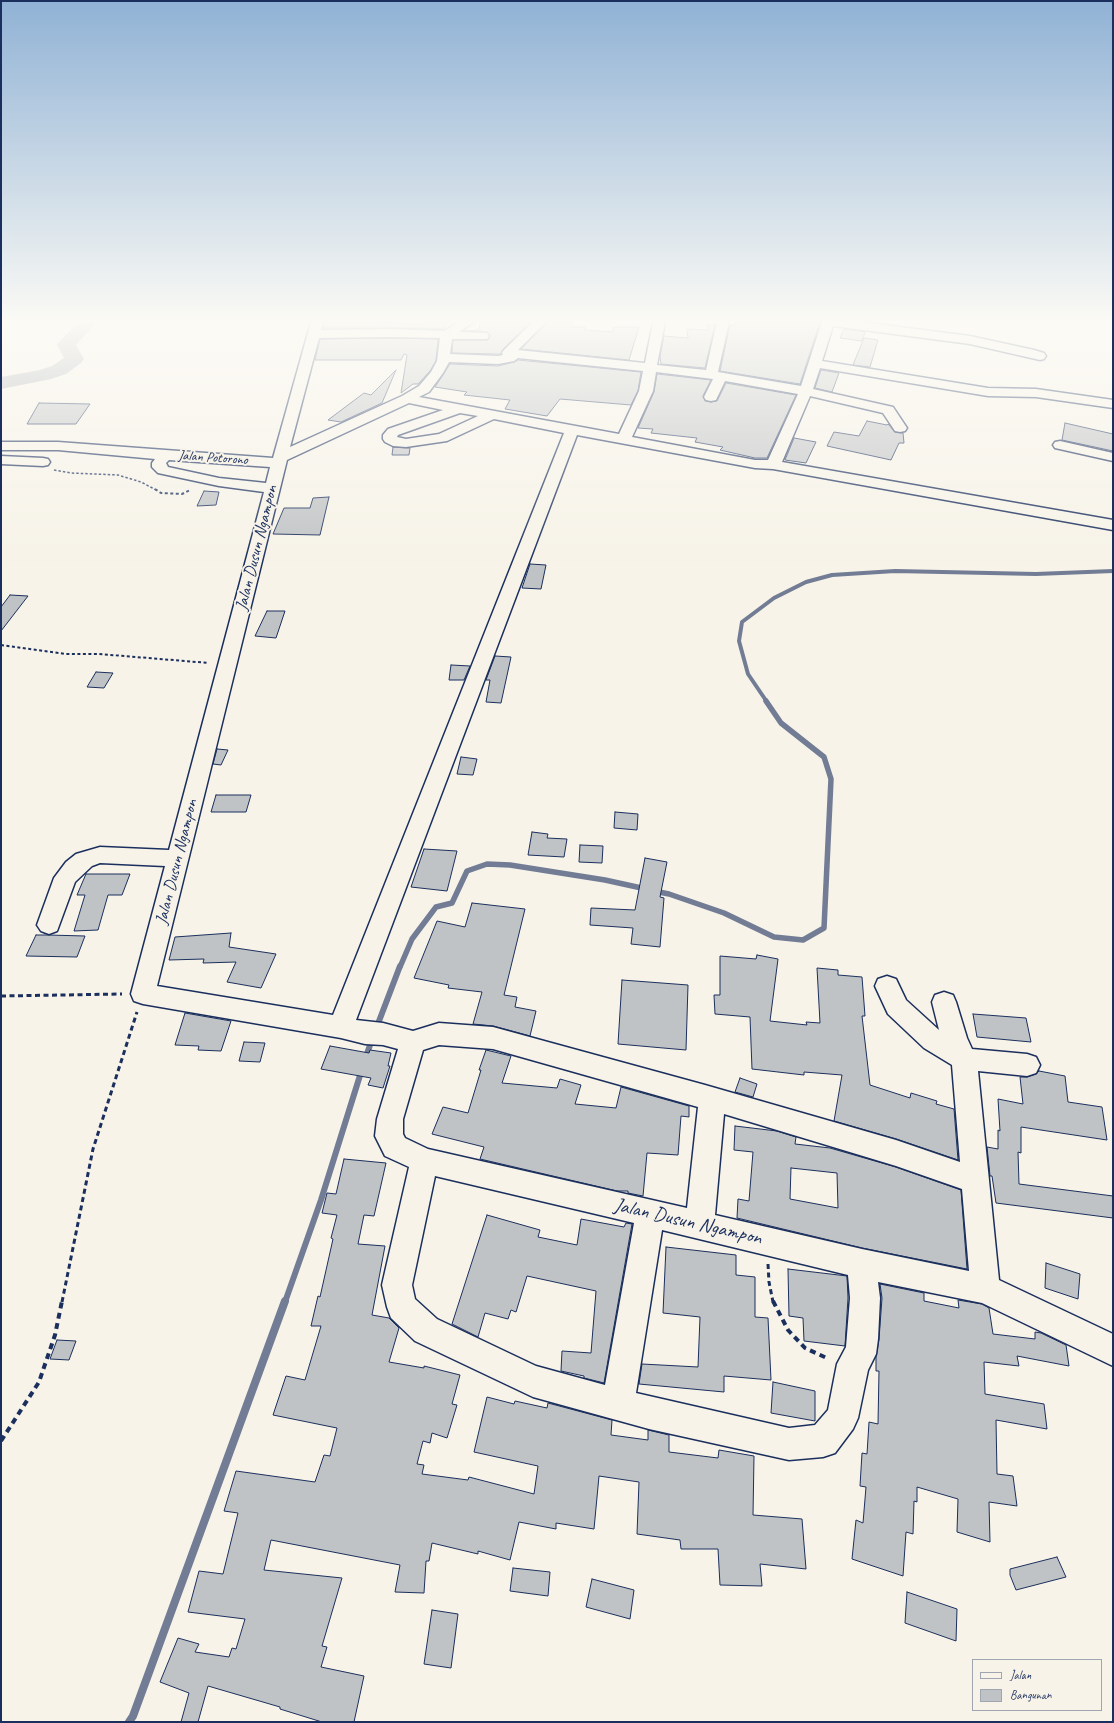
<!DOCTYPE html>
<style>
body{margin:0}
#map{position:relative;width:1114px;height:1723px;overflow:hidden;background:#f7f3e8;font-family:Caveat,sans-serif}
canvas{display:block}
.frame{position:absolute;inset:0;border:2px solid #1b2f5e;pointer-events:none}
.legend{position:absolute;left:972px;top:1659px;width:130px;height:52px;box-sizing:border-box;background:#f7f3e8;border:1px solid #9fa5b1;margin:0;padding:5px 7px;list-style:none;font-size:12px;color:#1b2f5e}
.legend li{display:flex;align-items:center;gap:8px;height:20px}
.legend b{width:20px;border:1px solid #9fa5b1}
</style>
<div id="map">
<canvas width="1114" height="1723"></canvas>
<div class="frame"></div>
<ul class="legend">
<li><b style="height:5px;background:#f7f3e8"></b>Jalan</li>
<li><b style="height:11px;background:#c0c3c5"></b>Bangunan</li>
</ul>
</div>
<script>
const c = document.querySelector('canvas').getContext('2d');
c.lineJoin = 'round';
function toPath(rows) {
  const path = new Path2D();
  for (const r of rows) {
    path.moveTo(r[0], r[1]);
    for (let i = 2; i < r.length; i += 2) path.lineTo(r[i], r[i + 1]);
  }
  return path;
}
function strokePath(path, color, width, dash) {
  c.strokeStyle = color;
  c.lineWidth = width;
  c.lineCap = dash ? 'butt' : 'round';
  c.setLineDash(dash || []);
  c.stroke(path);
}
function fill(path, color) {
  c.fillStyle = color;
  c.fill(path, 'evenodd');
}
function write(font, color, halo, rows, align = 'center') {
  c.font = font + ' Caveat,sans-serif';
  c.lineWidth = 4;
  c.setLineDash([]);
  c.textBaseline = 'middle';
  c.strokeStyle = halo;
  c.fillStyle = color;
  for (const [text, x, y, turn = 0] of rows) {
    c.save();
    c.translate(x, y);
    c.rotate((+turn || 0) * Math.PI / 180);
    c.textAlign = isNaN(turn) ? turn : align;
    if (halo) c.strokeText(text, 0, 0);
    c.fillText(text, 0, 0);
    c.restore();
  }
}
strokePath(toPath([
 [767,702,748,674,739,641,742,622,774,598,806,582,832,575,895,571,1036,574,1113,571]
]), '#727c95', 4);
strokePath(toPath([
 [654,891,669,894,724,913,774,937,803,940,824,928,831,779,824,757,781,723,766,701],
 [400,967,412,939,436,907,452,903,467,871,487,864,510,865,605,880,646,889]
]), '#727c95', 5.5);
strokePath(toPath([
 [376,1029,400,966],
 [365,1059,373,1037],
 [285,1302,321,1200,362,1069]
]), '#727c95', 6);
strokePath(toPath([
 [129,1722,133,1716,285,1301]
]), '#727c95', 8);
fill(toPath([
 [78,322,97,322,76,345,84,359,81,363,66,374,51,379,1,389,1,377,40,370,52,366,64,358,57,344,78,322]
]), '#acb0b9');
const building = toPath([
 [324,322,387,322,423,324,425,322,448,322,444,329,390,328,323,328,324,322],
 [480,322,531,322,503,349,501,354,452,353,453,340,488,340,490,335,487,332,464,331,479,330,480,322],
 [547,322,572,322,572,327,585,327,585,330,613,332,613,327,639,327,629,360,521,349,547,322],
 [736,322,820,322,800,384,720,371,730,325,735,325,736,322],
 [707,325,715,325,705,368,661,364,660,357,664,336,688,338,687,329,708,330,707,325],
 [844,329,865,332,862,341,840,338,844,329],
 [390,338,438,339,436,361,430,371,418,384,413,384,401,393,407,355,404,354,401,360,315,360,320,339,390,338],
 [864,338,878,340,870,367,853,365,864,338],
 [518,360,641,372,638,391,631,405,560,399,547,416,505,409,510,400,464,395,467,392,435,387,450,364,498,366,514,362,518,360],
 [396,370,382,403,341,422,328,420,364,393,371,395,396,370],
 [821,370,839,373,832,392,815,388,821,370],
 [657,374,711,380,703,396,705,401,711,402,717,401,726,383,796,395,767,458,755,458,720,450,723,447,695,442,697,438,651,433,653,429,638,428,654,392,657,374],
 [39,403,90,404,76,424,27,424,39,403],
 [867,421,887,425,888,424,895,432,903,433,904,443,899,443,891,460,827,446,834,432,859,436,867,421],
 [1065,423,1113,434,1113,451,1062,440,1065,423],
 [794,438,816,442,806,463,785,460,794,438],
 [393,447,410,448,409,455,392,455,393,447],
 [204,491,219,492,216,505,197,506,204,491],
 [329,497,320,535,273,534,284,508,310,508,313,498,329,497],
 [530,564,546,565,541,589,522,588,530,564],
 [10,595,28,596,1,631,1,607,10,595],
 [267,611,285,611,276,638,255,636,267,611],
 [495,656,511,657,501,703,486,702,490,680,486,680,495,656],
 [451,665,470,666,464,680,449,680,451,665],
 [96,672,113,673,104,688,87,687,96,672],
 [217,749,228,750,221,765,213,764,217,749],
 [461,757,477,759,473,775,457,774,461,757],
 [216,795,251,795,246,812,211,812,216,795],
 [615,812,638,814,637,830,614,828,615,812],
 [532,832,548,834,547,838,567,839,564,857,528,855,532,832],
 [580,845,603,846,602,863,579,862,580,845],
 [424,849,457,851,447,891,411,887,424,849],
 [645,858,667,862,660,897,664,898,660,947,631,944,633,928,590,925,591,908,635,910,645,858],
 [86,874,130,874,122,895,108,895,98,930,74,931,85,895,77,895,86,874],
 [472,903,525,909,504,995,517,997,515,1007,536,1011,530,1036,493,1026,473,1024,482,992,448,988,449,985,414,978,437,921,465,927,472,903],
 [231,933,229,947,276,954,261,988,227,982,236,962,203,963,204,959,169,960,175,937,231,933],
 [36,935,48,935,85,936,77,957,26,956,36,935],
 [757,955,778,959,770,1021,807,1025,806,1022,820,1023,817,968,838,970,838,975,862,977,865,1016,862,1016,870,1085,910,1098,911,1093,937,1101,936,1104,954,1109,958,1160,896,1139,834,1121,842,1075,804,1072,804,1075,752,1069,750,1017,715,1014,714,995,720,995,720,956,756,959,757,955],
 [622,980,688,985,686,1050,618,1044,622,980],
 [185,1013,231,1021,221,1051,198,1050,199,1046,175,1045,185,1013],
 [973,1014,1026,1018,1031,1042,977,1037,973,1014],
 [244,1042,265,1043,260,1062,239,1061,244,1042],
 [330,1046,369,1053,370,1050,391,1053,388,1066,390,1066,383,1088,368,1085,371,1078,321,1069,330,1046],
 [486,1050,511,1056,502,1083,557,1088,560,1079,581,1085,575,1104,616,1108,621,1087,689,1106,689,1117,681,1116,678,1155,647,1153,643,1196,628,1193,628,1191,617,1191,480,1159,484,1147,432,1134,443,1107,468,1113,481,1070,479,1070,486,1050],
 [1039,1071,1065,1076,1068,1102,1102,1107,1107,1140,1021,1127,1021,1153,1018,1152,1019,1184,1113,1196,1113,1218,996,1203,992,1176,990,1176,987,1147,998,1149,998,1130,1000,1131,998,1099,1023,1104,1020,1077,1027,1077,1036,1074,1039,1071],
 [740,1078,757,1084,753,1097,735,1092,740,1078],
 [735,1126,777,1131,796,1137,795,1144,830,1148,896,1167,961,1190,967,1269,862,1248,737,1218,738,1199,749,1201,753,1152,734,1150,735,1126],
 [791,1168,837,1173,838,1208,790,1199,791,1168],
 [344,1159,386,1163,374,1216,364,1215,358,1244,385,1246,372,1315,389,1318,399,1328,389,1362,424,1368,424,1366,460,1375,452,1404,457,1405,447,1438,432,1433,430,1443,423,1441,417,1464,424,1465,422,1474,468,1480,469,1477,534,1494,538,1466,474,1452,487,1397,514,1404,515,1401,547,1408,548,1403,612,1420,611,1435,648,1440,648,1430,669,1435,669,1452,718,1458,719,1450,754,1456,753,1515,802,1519,806,1569,760,1564,762,1586,720,1585,718,1549,681,1549,680,1540,637,1534,639,1482,599,1476,594,1529,556,1523,556,1529,519,1522,510,1560,478,1551,478,1554,432,1543,429,1561,426,1561,424,1593,395,1592,400,1565,271,1540,264,1570,342,1578,322,1646,327,1647,321,1667,364,1676,354,1722,322,1722,280,1709,280,1707,208,1686,198,1722,181,1722,189,1693,160,1682,178,1638,199,1644,195,1652,229,1657,232,1648,236,1649,245,1619,188,1612,199,1571,223,1574,238,1513,224,1511,236,1471,315,1482,324,1455,330,1456,337,1428,273,1415,286,1376,305,1380,321,1326,311,1326,318,1296,320,1297,333,1239,331,1238,337,1215,322,1213,327,1193,336,1194,344,1159],
 [487,1215,540,1230,538,1237,577,1245,581,1219,624,1227,626,1223,632,1224,604,1383,584,1378,584,1376,561,1371,562,1351,591,1353,596,1291,527,1276,516,1312,511,1310,508,1319,485,1313,478,1337,452,1324,487,1215],
 [666,1247,736,1255,736,1275,755,1277,755,1317,768,1318,771,1380,724,1376,724,1392,639,1384,642,1364,698,1367,700,1317,663,1313,666,1247],
 [1046,1263,1080,1274,1078,1299,1045,1288,1046,1263],
 [788,1269,847,1276,848,1298,845,1346,804,1341,803,1318,789,1316,788,1269],
 [880,1284,924,1293,924,1301,959,1308,958,1300,982,1304,989,1308,993,1334,1035,1339,1035,1332,1041,1333,1066,1345,1069,1366,1017,1356,1019,1366,984,1362,985,1394,1044,1404,1047,1429,996,1420,997,1474,1013,1476,1017,1506,989,1502,990,1542,957,1532,958,1499,917,1487,917,1502,914,1501,913,1534,906,1532,903,1576,852,1559,856,1520,863,1523,866,1487,860,1486,862,1453,867,1454,869,1422,878,1424,879,1371,876,1371,876,1357,879,1339,882,1298,880,1284],
 [57,1340,76,1341,69,1360,50,1359,57,1340],
 [773,1382,815,1391,815,1421,771,1413,773,1382],
 [1057,1557,1066,1577,1016,1590,1010,1575,1010,1569,1057,1557],
 [513,1568,550,1572,548,1596,510,1591,513,1568],
 [592,1579,634,1590,630,1619,586,1607,592,1579],
 [907,1592,957,1609,956,1641,905,1623,907,1592],
 [432,1610,458,1614,451,1668,424,1664,432,1610]
]);
fill(building, '#c0c3c5');
strokePath(building, '#1b2f5e', 1);
const minor = toPath([
 [311,322,323,322,321,330,390,329,445,331,458,322,474,322,459,332,487,333,489,336,487,339,452,339,450,354,498,356,503,355,502,353,504,350,533,322,546,322,518,350,645,363,653,322,665,322,657,365,706,370,717,322,729,322,718,372,801,386,822,322,861,322,970,336,1034,350,1044,353,1046,356,1044,359,1040,360,970,344,833,326,822,361,988,388,1036,389,1113,400,1113,408,1036,397,988,396,820,368,813,389,893,407,907,428,905,431,900,432,895,431,883,413,810,396,782,462,1113,520,1113,530,773,469,755,468,577,435,356,1020,383,1023,413,1031,439,1023,493,1027,705,1085,896,1140,960,1162,952,1065,924,1048,888,1014,875,986,878,979,887,976,896,979,906,1000,939,1030,932,1002,935,995,944,992,953,995,956,1002,967,1038,972,1049,1027,1054,1036,1057,1040,1065,1036,1073,1027,1076,978,1071,999,1280,1113,1334,1113,1366,982,1303,878,1282,880,1298,878,1339,876,1354,868,1370,858,1418,853,1429,835,1453,823,1457,789,1460,649,1429,533,1397,415,1341,391,1318,387,1307,382,1285,409,1167,385,1156,375,1136,377,1119,398,1049,383,1045,365,1044,341,1038,143,1004,134,1001,131,994,165,866,100,863,92,866,75,882,57,931,49,934,41,931,37,925,54,878,66,862,76,854,100,847,169,850,264,492,219,486,158,473,152,467,152,463,155,459,58,450,1,450,1,442,58,442,273,458,311,322],
 [390,337,440,338,437,361,431,372,419,386,402,396,290,447,319,338,390,337],
 [518,358,643,371,639,391,619,434,419,397,429,392,443,373,449,362,498,364,514,361,518,358],
 [656,372,713,379,704,397,706,400,711,401,716,400,725,381,798,394,768,460,755,460,632,437,653,391,656,372],
 [409,403,443,410,388,429,383,435,383,439,385,442,393,446,406,447,447,441,494,419,564,433,333,1015,157,986,287,460,409,403],
 [460,413,478,416,439,434,406,439,397,437,398,435,460,413],
 [169,460,270,467,266,483,219,478,168,467,166,463,169,460],
 [439,1045,493,1049,698,1107,687,1208,428,1149,405,1138,403,1134,403,1119,423,1050,439,1045],
 [724,1114,896,1166,962,1189,969,1271,862,1249,715,1215,724,1114],
 [435,1176,634,1223,605,1385,536,1366,437,1319,415,1299,412,1285,435,1176],
 [662,1230,848,1275,850,1298,846,1347,837,1364,828,1410,815,1425,789,1428,636,1393,662,1230],
 [1060,441,1113,453,1113,461,1055,448,1053,445,1055,442,1060,441],
 [1,456,43,458,48,459,50,462,48,465,43,466,1,464,1,456]
]);
strokePath(minor, '#1b2f5e', 3);
strokePath(toPath([
 [54,470,71,473,118,475,141,482,156,490]
]), '#1b2f5e', 1.5, [2.5, 2]);
strokePath(toPath([
 [155,489,161,493,182,494,190,490],
 [1,645,66,654,99,654,209,663]
]), '#1b2f5e', 2, [3, 2.5]);
strokePath(toPath([
 [1,996,122,994],
 [768,1264,769,1282,773,1302],
 [62,1302,93,1149,137,1012]
]), '#1b2f5e', 3, [5, 3.5]);
strokePath(toPath([
 [773,1301,788,1330,805,1348,829,1359],
 [1,1441,39,1382,55,1335,62,1301]
]), '#1b2f5e', 4, [6, 4.5]);
fill(minor, '#f7f3e8');
const sky = c.createLinearGradient(0, 0, 0, 563);
sky.addColorStop(0, '#90b2d5');
sky.addColorStop(0.57, '#fbfaf5');
sky.addColorStop(1, '#fbfaf500');
c.fillStyle = sky;
c.fillRect(0, 0, 1114, 563);
write('14px', '#1b2f5e', '#f7f3e8', [
 ["Jalan Potorono",213,458,4]
]);
write('17px', '#1b2f5e', '#f7f3e8', [
 ["Jalan Dusun Ngampon",257,548,-76],
 ["Jalan Dusun Ngampon",177,862,-76]
]);
write('20px', '#1b2f5e', '#f7f3e8', [
 ["Jalan Dusun Ngampon",688,1222,13]
]);
</script>
